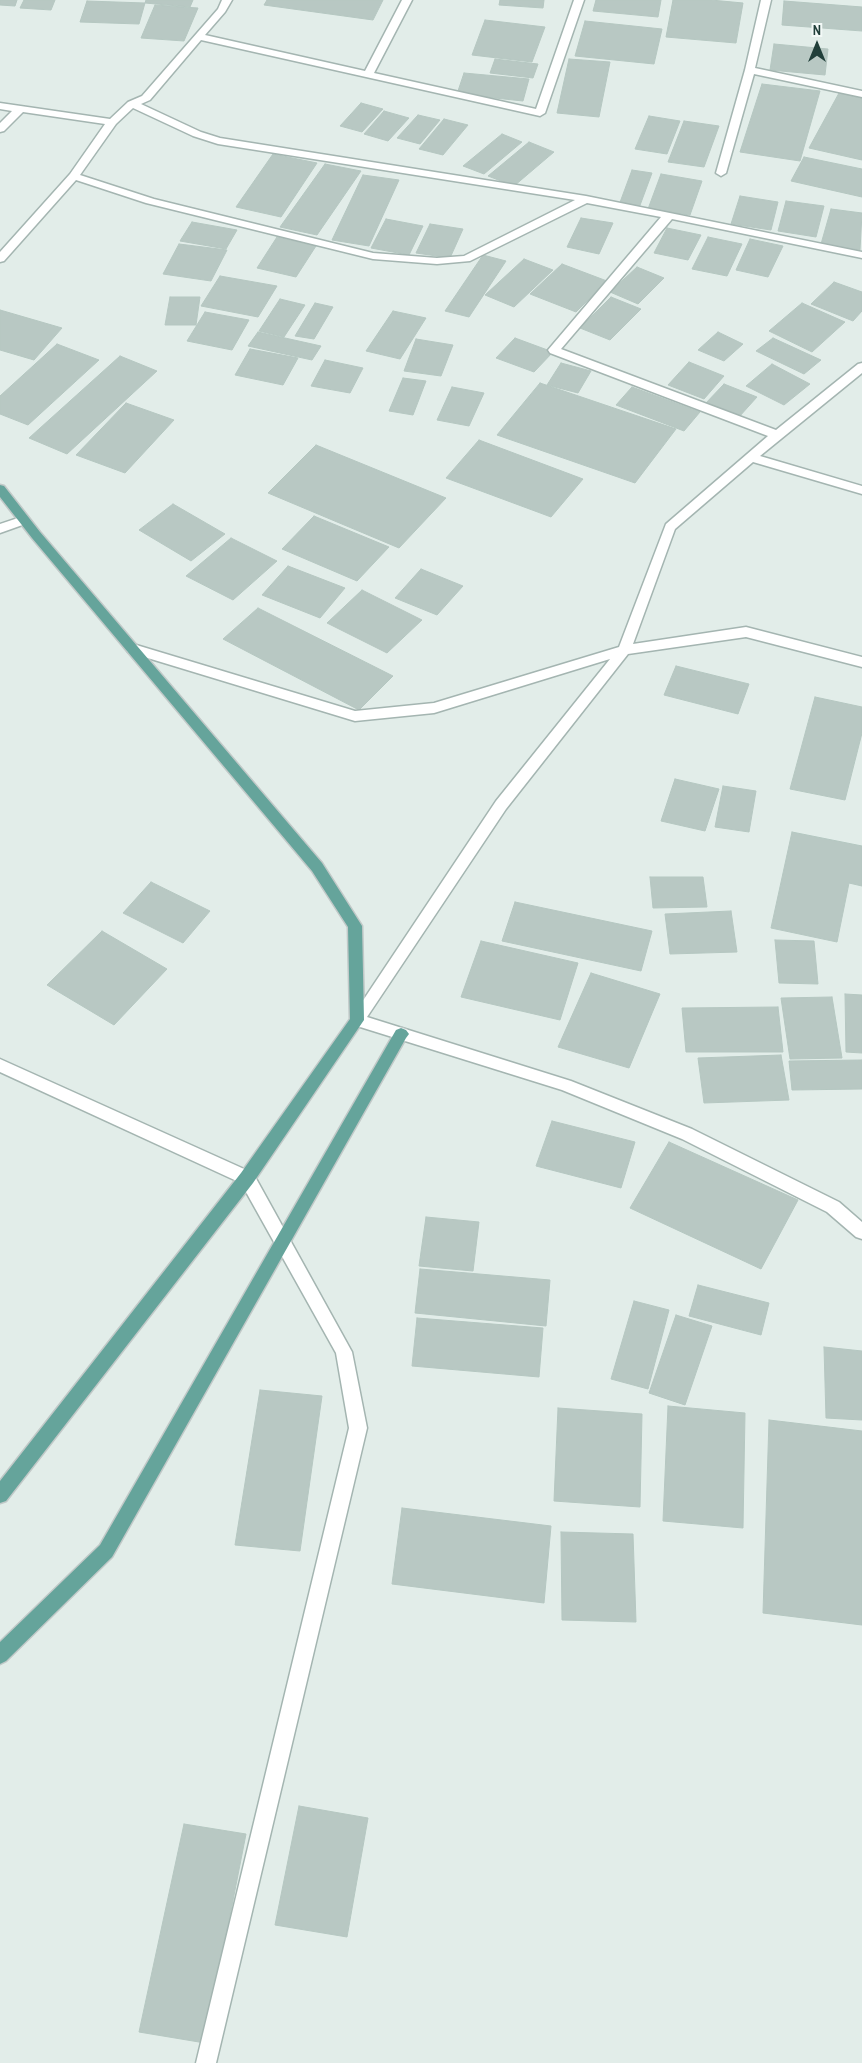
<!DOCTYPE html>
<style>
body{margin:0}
#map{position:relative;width:862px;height:2063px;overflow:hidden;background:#e2ede9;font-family:"Archivo Narrow",sans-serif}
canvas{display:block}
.north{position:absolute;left:792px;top:20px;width:50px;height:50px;-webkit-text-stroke:4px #f3f9f7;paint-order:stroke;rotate:0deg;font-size:14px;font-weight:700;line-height:20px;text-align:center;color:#213f3a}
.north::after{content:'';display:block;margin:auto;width:18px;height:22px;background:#213f3a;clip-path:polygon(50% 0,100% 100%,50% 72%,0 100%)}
</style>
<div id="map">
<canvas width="862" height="2063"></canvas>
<div class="north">N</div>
</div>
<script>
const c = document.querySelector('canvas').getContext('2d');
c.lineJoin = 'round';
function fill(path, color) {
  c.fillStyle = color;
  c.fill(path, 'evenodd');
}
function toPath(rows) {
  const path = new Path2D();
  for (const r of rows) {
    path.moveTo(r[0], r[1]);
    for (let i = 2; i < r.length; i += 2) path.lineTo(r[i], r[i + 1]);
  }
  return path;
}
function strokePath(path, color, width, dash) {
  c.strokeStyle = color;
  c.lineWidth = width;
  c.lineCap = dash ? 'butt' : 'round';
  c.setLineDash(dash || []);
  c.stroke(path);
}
const building = toPath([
 [0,0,17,0,15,6,0,5,0,0],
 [24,0,55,0,51,10,20,8,24,0],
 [146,0,193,0,190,7,145,3,146,0],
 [267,0,383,0,373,20,264,5,267,0],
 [500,0,544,0,543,8,499,5,500,0],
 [596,0,661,0,658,17,593,11,596,0],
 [673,0,711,0,743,3,736,43,666,37,673,0],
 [87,1,145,3,139,24,80,22,87,1],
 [784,1,862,7,862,31,782,25,784,1],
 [155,5,198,8,184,41,141,38,155,5],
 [485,20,545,27,532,62,472,55,485,20],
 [585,21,662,29,654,64,575,56,585,21],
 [774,44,828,49,825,75,770,70,774,44],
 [495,59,538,64,533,78,490,73,495,59],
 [569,59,610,62,599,117,557,113,569,59],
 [464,73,529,79,523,101,457,94,464,73],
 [762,84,820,91,800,161,740,152,762,84],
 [839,93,862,98,862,160,809,148,839,93],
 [361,103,383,109,362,132,340,126,361,103],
 [384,111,409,118,388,141,364,134,384,111],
 [418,115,440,120,420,144,397,138,418,115],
 [649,116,680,121,667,154,635,149,649,116],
 [444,119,468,125,443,155,419,149,444,119],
 [684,121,719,126,704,167,668,162,684,121],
 [502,134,522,142,484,174,463,166,502,134],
 [529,142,554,152,514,186,488,176,529,142],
 [273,154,317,163,281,217,236,207,273,154],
 [804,157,862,169,862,197,791,181,804,157],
 [325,164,361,171,317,235,280,227,325,164],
 [632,170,652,173,639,208,619,205,632,170],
 [661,174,702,181,690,215,648,209,661,174],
 [363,175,399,180,369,246,332,240,363,175],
 [740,196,778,202,771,230,731,224,740,196],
 [786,201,824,206,816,237,778,231,786,201],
 [831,209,862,213,860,250,821,244,831,209],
 [581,218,613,223,599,254,567,247,581,218],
 [386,219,423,226,409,255,371,248,386,219],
 [192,222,237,230,226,249,180,241,192,222],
 [430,224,463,229,450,258,416,253,430,224],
 [667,228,701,235,688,260,654,253,667,228],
 [277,237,316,246,296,277,257,268,277,237],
 [708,237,742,244,727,276,692,269,708,237],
 [750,239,783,246,768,277,736,270,750,239],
 [179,244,227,250,211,281,163,274,179,244],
 [483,255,506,261,469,317,445,311,483,255],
 [524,259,553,270,514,307,485,295,524,259],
 [562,264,607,281,576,312,530,294,562,264],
 [637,267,664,278,638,304,610,292,637,267],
 [220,276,277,286,258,317,201,306,220,276],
 [834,282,862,292,862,311,853,321,811,304,834,282],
 [170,297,200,297,196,325,165,325,170,297],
 [611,297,641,309,610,340,580,328,611,297],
 [280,299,305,305,284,337,259,331,280,299],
 [315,303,333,307,314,339,295,336,315,303],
 [802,303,845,322,812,352,769,331,802,303],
 [0,310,62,328,34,360,0,350,0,310],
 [393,311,426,318,400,359,366,351,393,311],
 [205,312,249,320,232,350,187,341,205,312],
 [258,332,321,346,312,360,248,346,258,332],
 [718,332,743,344,724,361,698,350,718,332],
 [515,338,553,352,534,372,496,358,515,338],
 [773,338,821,360,804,374,756,351,773,338],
 [416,339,453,345,441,376,404,371,416,339],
 [57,344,99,360,28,425,0,414,0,396,57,344],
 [250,349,298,358,283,385,235,375,250,349],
 [120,356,157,371,67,454,29,438,120,356],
 [325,360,363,368,350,393,311,386,325,360],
 [689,362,724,376,704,399,668,385,689,362],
 [561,363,591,371,578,393,547,385,561,363],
 [772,364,810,384,784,405,746,386,772,364],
 [403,378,426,381,413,415,389,411,403,378],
 [540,383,676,429,635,483,497,435,540,383],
 [724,384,757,397,739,417,705,404,724,384],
 [452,387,484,393,469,426,437,420,452,387],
 [632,387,700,412,684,431,616,405,632,387],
 [126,403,174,420,125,473,76,455,126,403],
 [479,440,583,479,551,517,446,478,479,440],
 [316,445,446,498,399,548,268,493,316,445],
 [173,504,225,534,191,561,139,530,173,504],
 [314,516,389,547,357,581,282,549,314,516],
 [231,538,277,561,233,600,186,576,231,538],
 [288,566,345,588,320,618,262,595,288,566],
 [421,569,463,586,437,615,395,598,421,569],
 [362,590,422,620,387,653,327,623,362,590],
 [258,608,393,676,359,710,223,639,258,608],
 [676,666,749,684,738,714,664,695,676,666],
 [815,697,862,707,862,733,845,800,790,789,815,697],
 [675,779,719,789,705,831,661,821,675,779],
 [723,786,756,791,749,832,715,827,723,786],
 [792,832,862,846,862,886,849,883,837,942,771,928,792,832],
 [650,877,703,877,707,907,653,908,650,877],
 [151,882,210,911,183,943,123,913,151,882],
 [515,902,652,931,641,971,502,941,515,902],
 [731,911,737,952,670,954,665,914,731,911],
 [102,931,167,969,114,1025,47,985,102,931],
 [775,940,814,941,818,984,779,983,775,940],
 [481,941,578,963,560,1020,461,997,481,941],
 [591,973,660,994,629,1068,558,1047,591,973],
 [845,994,862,995,862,1053,846,1052,845,994],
 [832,997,842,1058,790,1059,781,998,832,997],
 [778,1007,783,1052,686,1052,682,1008,778,1007],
 [781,1055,789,1100,704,1103,698,1058,781,1055],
 [862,1060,862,1089,792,1090,789,1061,862,1060],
 [552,1121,635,1142,621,1188,536,1166,552,1121],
 [669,1142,798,1200,761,1269,630,1208,669,1142],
 [426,1217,479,1222,473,1271,419,1266,426,1217],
 [420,1269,550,1280,546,1326,415,1313,420,1269],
 [698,1285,769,1303,761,1335,689,1316,698,1285],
 [634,1301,669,1310,648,1389,611,1379,634,1301],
 [676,1315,712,1326,685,1405,649,1393,676,1315],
 [417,1318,543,1328,539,1377,412,1366,417,1318],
 [824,1347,862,1351,862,1420,826,1418,824,1347],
 [260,1390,322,1396,300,1551,235,1545,260,1390],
 [668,1406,745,1413,743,1528,663,1521,668,1406],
 [558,1408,642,1414,640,1507,554,1501,558,1408],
 [769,1420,862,1431,862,1625,763,1613,769,1420],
 [402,1508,551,1526,544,1603,392,1584,402,1508],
 [561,1532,633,1534,636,1622,562,1620,561,1532],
 [299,1806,368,1818,347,1937,275,1925,299,1806],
 [184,1824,246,1834,205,2043,139,2032,184,1824]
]);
fill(building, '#b8c8c3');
strokePath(building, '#b5c7c1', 1);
const minor = toPath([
 [222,0,232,0,225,12,205,35,365,71,402,0,412,0,374,73,536,109,574,0,584,0,545,113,540,116,201,40,150,100,141,104,201,132,220,138,586,196,862,252,862,258,672,219,561,349,776,430,858,364,862,363,862,373,760,456,862,486,862,494,753,462,675,529,633,644,746,627,862,657,862,667,746,637,628,654,506,809,367,1017,571,1081,692,1129,839,1202,862,1222,862,1239,856,1237,827,1212,682,1139,562,1090,357,1026,352,1024,350,1020,496,801,610,659,434,713,355,721,128,652,126,649,128,646,133,644,355,711,434,703,619,647,666,524,768,436,550,353,548,350,661,217,587,203,470,261,437,264,373,259,146,203,76,180,4,261,0,262,0,252,70,174,105,124,23,112,4,131,0,132,0,123,12,111,0,109,0,103,110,119,128,102,142,96,218,9,222,0],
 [133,108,193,136,218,144,575,200,464,256,437,258,373,253,154,199,80,175,116,124,133,108],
 [761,0,771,0,755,68,862,91,862,97,754,74,726,173,721,176,716,173,745,70,761,0],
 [24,516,30,520,28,523,0,533,0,524,24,516],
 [0,1059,253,1173,352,1352,367,1428,216,2063,196,2063,349,1428,336,1353,241,1183,0,1072,0,1059]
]);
const major = toPath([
 [0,485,4,486,40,532,322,863,362,926,364,1020,253,1183,6,1501,0,1503,0,1481,241,1173,350,1019,348,927,312,871,32,538,0,497,0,485],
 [401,1028,406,1030,409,1034,406,1038,112,1557,6,1661,0,1664,0,1642,100,1545,396,1030,401,1028]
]);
strokePath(minor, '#a4b5b1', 3);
strokePath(major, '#c1c9c8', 3);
fill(minor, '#fff');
fill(major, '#65a49b');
</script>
